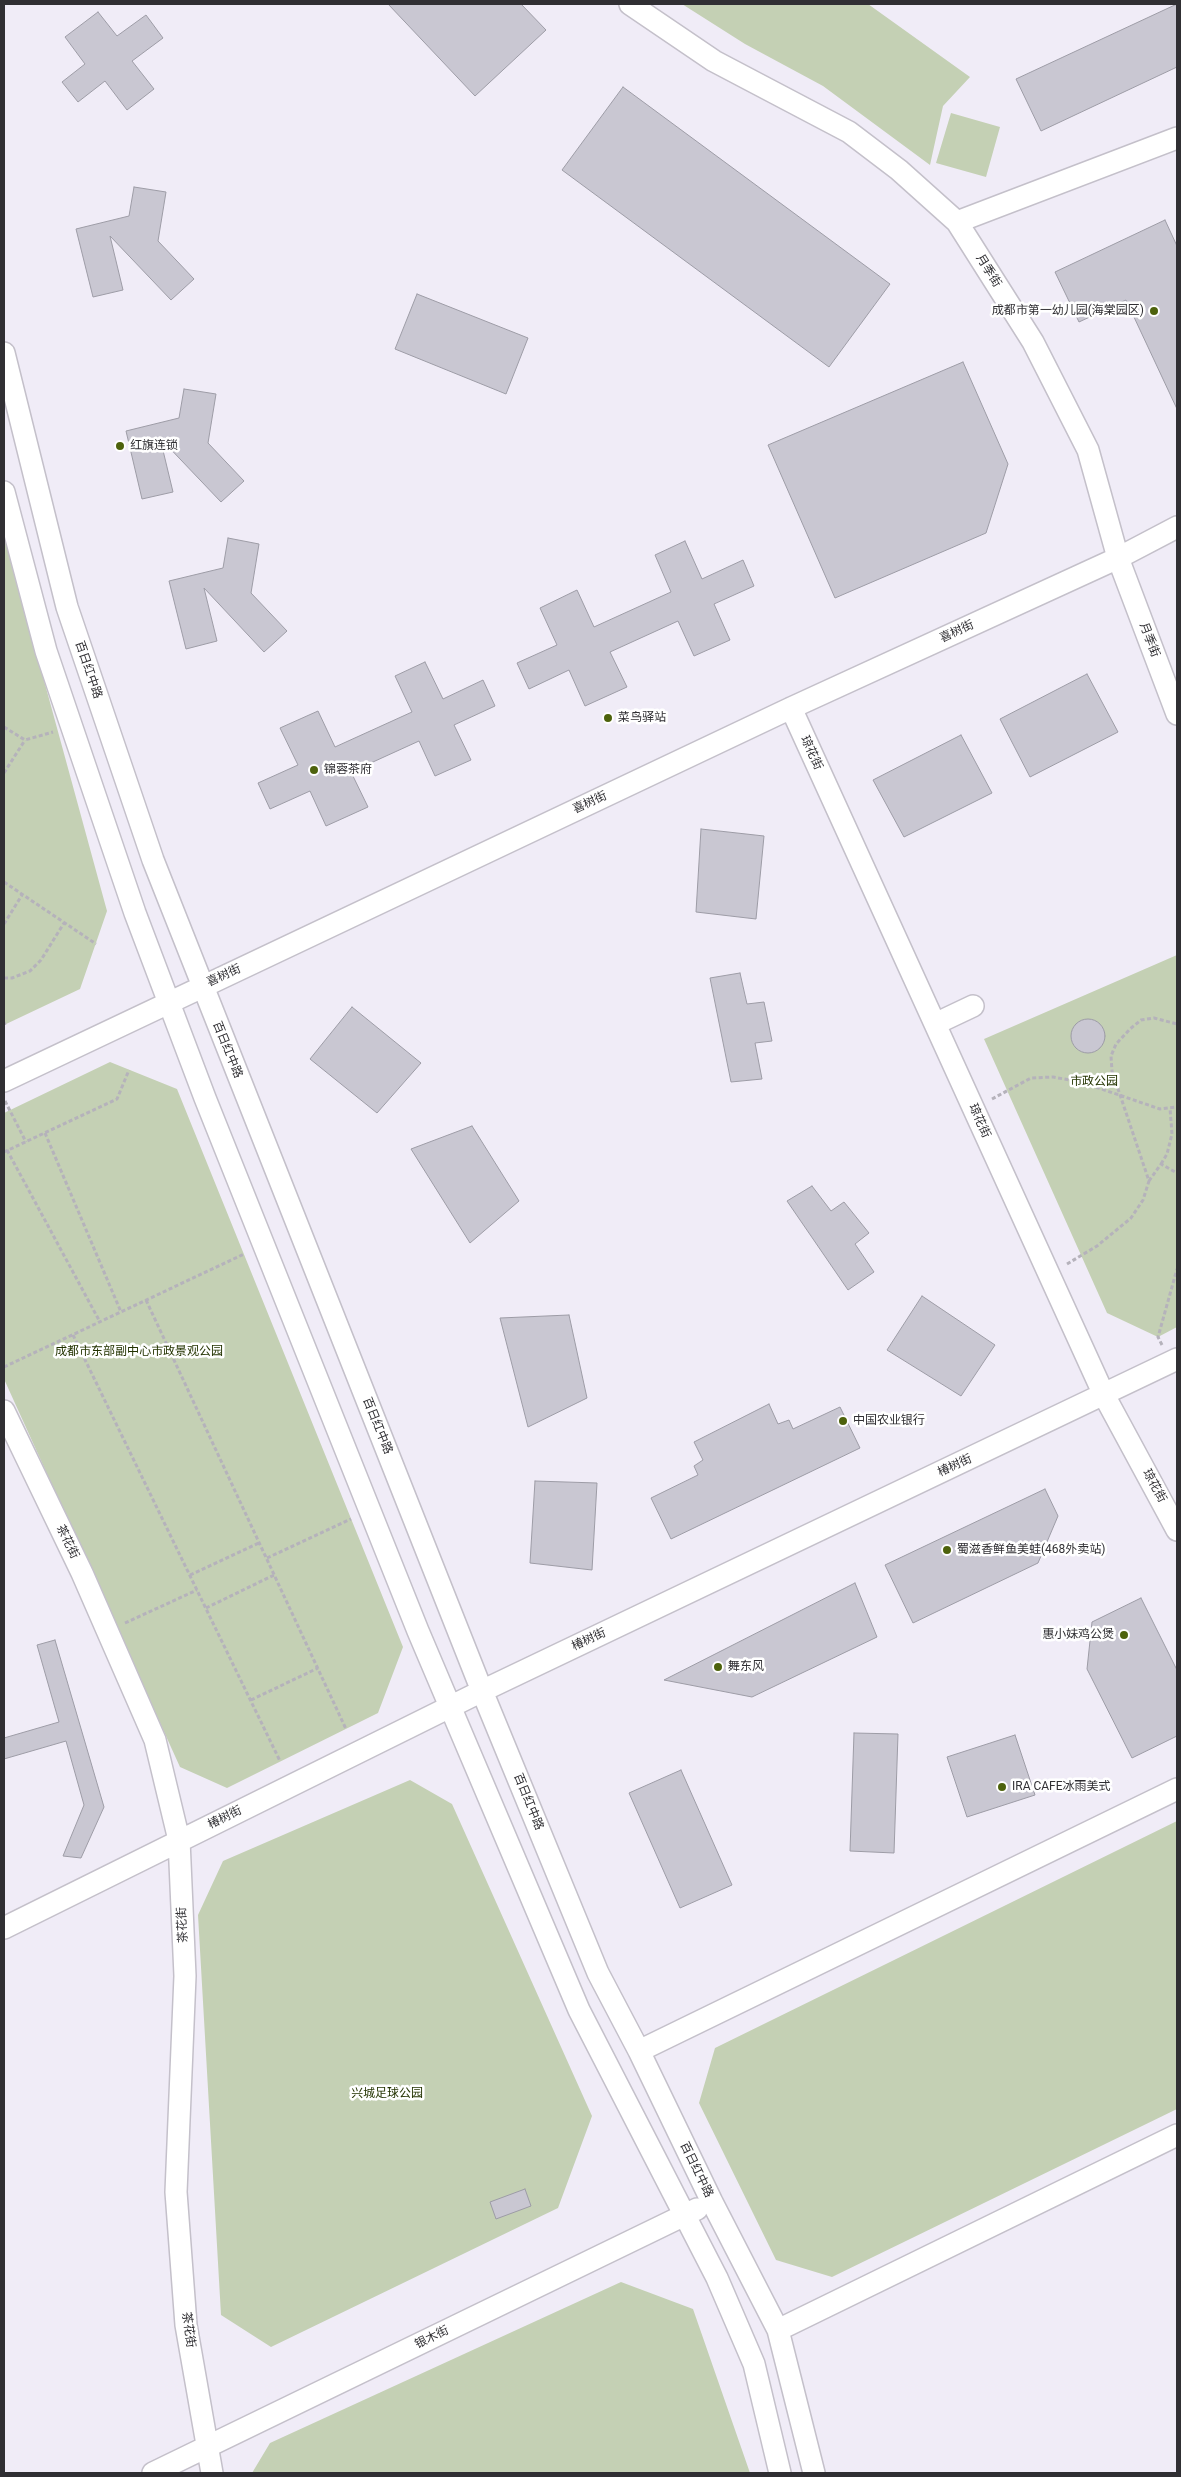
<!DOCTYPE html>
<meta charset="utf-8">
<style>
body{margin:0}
#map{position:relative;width:1181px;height:2477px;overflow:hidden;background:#f0ecf7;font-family:Roboto,sans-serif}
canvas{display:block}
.frame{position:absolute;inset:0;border:5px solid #302f33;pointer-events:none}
</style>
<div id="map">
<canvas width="1181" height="2477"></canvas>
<div class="frame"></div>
</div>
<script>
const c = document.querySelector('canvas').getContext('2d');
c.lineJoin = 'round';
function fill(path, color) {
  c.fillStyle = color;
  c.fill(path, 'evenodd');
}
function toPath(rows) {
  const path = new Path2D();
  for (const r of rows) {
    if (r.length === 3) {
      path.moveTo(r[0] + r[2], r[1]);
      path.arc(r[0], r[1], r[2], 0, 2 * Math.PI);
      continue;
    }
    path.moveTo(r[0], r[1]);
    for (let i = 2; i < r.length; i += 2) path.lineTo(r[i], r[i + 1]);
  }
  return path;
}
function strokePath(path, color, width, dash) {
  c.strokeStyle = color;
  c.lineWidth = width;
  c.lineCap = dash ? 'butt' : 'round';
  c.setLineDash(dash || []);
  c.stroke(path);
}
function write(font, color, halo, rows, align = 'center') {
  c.font = font + ' Roboto,"Noto Sans SC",sans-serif';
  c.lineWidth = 5;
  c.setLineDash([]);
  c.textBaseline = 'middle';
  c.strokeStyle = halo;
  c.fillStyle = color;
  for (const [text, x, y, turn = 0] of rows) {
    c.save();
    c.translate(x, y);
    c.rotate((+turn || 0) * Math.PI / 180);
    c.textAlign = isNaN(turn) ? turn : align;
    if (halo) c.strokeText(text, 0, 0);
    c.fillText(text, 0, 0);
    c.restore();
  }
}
fill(toPath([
 [682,4,868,4,970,77,943,106,930,165,823,86,745,44],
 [951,113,1000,127,986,177,936,163],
 [4,534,107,911,80,989,4,1025],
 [1177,955,1177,1327,1158,1337,1107,1313,984,1039],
 [110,1062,177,1089,403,1647,378,1713,227,1788,180,1767,4,1379,4,1113],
 [410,1780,452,1804,592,2116,558,2208,271,2347,221,2315,198,1915,223,1861],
 [1177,1821,1177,2109,832,2277,776,2260,699,2103,715,2048],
 [621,2282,693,2309,750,2473,252,2473,270,2443]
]), '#c4d0b4');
const building = toPath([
 [388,4,521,4,546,30,475,96,388,4],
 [1177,4,1177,67,1041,131,1016,79,1177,4],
 [98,12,117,36,146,15,163,38,132,61,154,89,127,110,105,81,78,102,62,82,85,64,65,37,98,12],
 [623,87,890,284,829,367,562,170,623,87],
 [134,187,166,192,158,241,194,279,171,300,110,236,123,290,93,297,76,229,129,216,134,187],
 [1165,220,1177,246,1177,409,1126,300,1079,322,1055,272,1165,220],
 [417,294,528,338,506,394,395,349,417,294],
 [963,362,1008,464,986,533,835,598,768,445,963,362],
 [184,389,216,394,208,443,244,481,221,502,160,438,173,492,142,499,126,431,179,418,184,389],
 [228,538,259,544,251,593,287,631,264,652,204,588,217,641,186,649,169,581,223,568,228,538],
 [685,541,702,579,743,560,754,586,714,604,730,640,694,656,678,621,610,652,627,687,585,706,569,670,529,689,517,663,557,645,540,608,577,590,594,627,671,592,655,555,685,541],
 [425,662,443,699,483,680,495,706,454,725,471,760,435,776,419,741,351,772,368,807,326,826,310,791,270,809,258,783,298,765,280,728,318,711,335,747,412,712,395,676,425,662],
 [1087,674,1118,732,1030,777,1000,719,1087,674],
 [961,735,992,793,904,837,873,780,961,735],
 [701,829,764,836,756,919,696,912,701,829],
 [740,973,747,1004,764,1002,772,1041,755,1043,762,1079,731,1082,710,978,740,973],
 [352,1007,421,1063,377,1113,310,1059,352,1007],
 [1088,1036,17],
 [472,1126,519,1201,470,1243,411,1149,472,1126],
 [812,1186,831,1211,844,1202,869,1233,855,1244,874,1272,848,1290,787,1201,812,1186],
 [922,1296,995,1345,961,1396,887,1350,922,1296],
 [569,1315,587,1398,528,1427,500,1318,569,1315],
 [769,1404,778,1424,789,1420,793,1429,840,1407,860,1448,671,1539,651,1498,698,1475,694,1466,703,1460,694,1442,769,1404],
 [535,1481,597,1483,592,1570,530,1563,535,1481],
 [1045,1489,1058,1516,1038,1563,913,1623,885,1565,1045,1489],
 [855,1583,877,1637,752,1697,664,1680,855,1583],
 [1141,1598,1177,1670,1177,1736,1132,1758,1087,1669,1092,1622,1141,1598],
 [55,1640,104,1807,81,1858,63,1856,84,1805,66,1741,4,1759,4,1738,59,1722,37,1645,55,1640],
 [854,1733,898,1734,894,1853,850,1851,854,1733],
 [1015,1735,1035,1795,967,1817,947,1757,1015,1735],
 [681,1770,732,1885,680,1908,629,1793,681,1770],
 [525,2189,531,2206,496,2219,490,2202,525,2189]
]);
fill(building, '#c9c7d2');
strokePath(building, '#9d9ca6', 1);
const minor = toPath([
 [630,4,714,61,849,132,899,170,957,222,1033,342,1088,450,1118,558,1177,714],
 [957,222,1177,138],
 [4,353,67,607,153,860,482,1691,598,1973,639,2051,712,2202,778,2330,814,2473],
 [4,492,46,651,135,913,205,1098,418,1631,579,2010,717,2278,754,2364,780,2473],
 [791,708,1104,1395,1177,1530],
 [935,1024,973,1006],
 [4,1081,791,708,1118,558,1177,527],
 [4,1411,82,1573,155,1740,179,1840,185,1976,176,2192,186,2325,212,2473],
 [4,1928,482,1691,1177,1359],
 [639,2051,1177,1789],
 [778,2330,1177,2135],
 [153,2473,697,2209]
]);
strokePath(minor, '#c4c0ca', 24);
strokePath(toPath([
 [4,727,25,740,53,732],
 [4,773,25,740],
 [4,882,96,944],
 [4,924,22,895],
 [4,978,12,978,30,971,41,960,64,923],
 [4,1022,5,1025],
 [992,1099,1031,1078,1053,1077,1081,1082,1160,1109,1177,1107],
 [5,1101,26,1142],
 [45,1133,121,1312],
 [7,1150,100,1322],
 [4,1152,117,1099,129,1070],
 [1161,1164,1167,1154,1172,1134,1170,1108],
 [1149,1181,1161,1164,1177,1173],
 [1067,1264,1097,1246,1131,1218,1143,1200,1149,1181,1112,1071,1111,1056,1116,1044,1130,1029,1141,1020,1154,1018,1177,1024],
 [146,1300,346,1729],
 [73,1335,280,1761],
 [1162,1345,1158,1337,1177,1269],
 [4,1367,244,1254],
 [267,1558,351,1519],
 [190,1575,259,1543],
 [206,1608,274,1575],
 [125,1623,197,1590],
 [251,1700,318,1668]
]), '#b5b2bb', 3, [4, 2.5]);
strokePath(minor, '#fff', 21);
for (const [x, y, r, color] of [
 [1154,311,5,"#4d620c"],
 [120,446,5,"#4d620c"],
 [608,718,5,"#4d620c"],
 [314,770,5,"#4d620c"],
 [843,1421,5,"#4d620c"],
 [947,1550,5,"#4d620c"],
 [1124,1635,5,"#4d620c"],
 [718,1667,5,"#4d620c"],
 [1002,1787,5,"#4d620c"]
]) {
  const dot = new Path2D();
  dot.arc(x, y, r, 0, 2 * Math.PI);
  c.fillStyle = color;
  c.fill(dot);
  strokePath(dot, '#fff', 2);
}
write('12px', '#302f33', '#fff', [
 ["月季街",988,271,58],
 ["喜树街",957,632,-25],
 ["月季街",1149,640,69],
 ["百日红中路",88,670,71],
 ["琼花街",811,753,65],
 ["喜树街",590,803,-25],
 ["喜树街",224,976,-25],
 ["百日红中路",227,1050,68],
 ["琼花街",979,1121,66],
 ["百日红中路",377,1426,68],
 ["椿树街",955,1466,-25],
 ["琼花街",1154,1486,61],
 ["茶花街",67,1542,64],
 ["椿树街",589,1640,-25],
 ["百日红中路",528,1802,68],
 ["椿树街",225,1818,-26],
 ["茶花街",183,1925,-93],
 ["百日红中路",696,2170,64],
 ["茶花街",188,2330,82],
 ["银木街",432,2338,-26]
]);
write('12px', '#302f33', '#fff', [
 ["成都市第一幼儿园(海棠园区)",1144,311,"right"],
 ["红旗连锁",130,446],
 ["菜鸟驿站",618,718],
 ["锦蓉茶府",324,770],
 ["中国农业银行",853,1421],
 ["蜀滋香鲜鱼美蛙(468外卖站)",957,1550],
 ["惠小妹鸡公煲",1114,1635,"right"],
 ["舞东风",728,1667],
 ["IRA CAFE冰雨美式",1012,1787]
], 'left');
write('12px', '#233301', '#fff', [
 ["市政公园",1094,1082],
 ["成都市东部副中心市政景观公园",139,1352],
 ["兴城足球公园",387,2094]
]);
</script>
